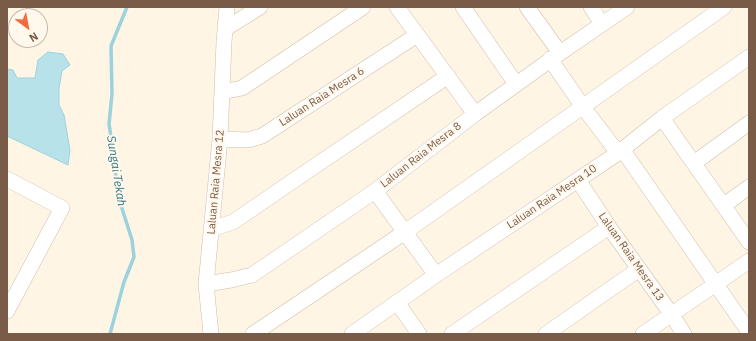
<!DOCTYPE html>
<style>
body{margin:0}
#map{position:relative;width:756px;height:341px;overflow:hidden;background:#fef5e5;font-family:"IBM Plex Sans",sans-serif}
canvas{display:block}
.frame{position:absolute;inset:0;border:8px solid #7a5b47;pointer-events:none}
.north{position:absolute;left:8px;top:8px;width:40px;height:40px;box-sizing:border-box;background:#fff8ed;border:1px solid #cab9ab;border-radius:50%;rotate:148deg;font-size:11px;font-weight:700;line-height:16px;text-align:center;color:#7a5b47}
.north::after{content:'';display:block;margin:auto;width:14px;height:18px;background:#f36b3f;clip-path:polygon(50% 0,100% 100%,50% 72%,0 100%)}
</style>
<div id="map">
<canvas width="756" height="341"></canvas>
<div class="frame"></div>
<div class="north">N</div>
</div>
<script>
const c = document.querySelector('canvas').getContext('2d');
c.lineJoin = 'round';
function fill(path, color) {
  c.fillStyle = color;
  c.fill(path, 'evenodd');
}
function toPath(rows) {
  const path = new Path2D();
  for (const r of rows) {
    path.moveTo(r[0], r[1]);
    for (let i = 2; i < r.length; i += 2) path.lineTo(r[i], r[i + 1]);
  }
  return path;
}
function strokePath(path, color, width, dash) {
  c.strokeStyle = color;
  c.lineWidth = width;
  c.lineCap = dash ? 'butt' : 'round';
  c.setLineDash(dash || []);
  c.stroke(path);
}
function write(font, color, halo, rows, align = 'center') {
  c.font = font + ' "IBM Plex Sans",sans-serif';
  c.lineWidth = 4;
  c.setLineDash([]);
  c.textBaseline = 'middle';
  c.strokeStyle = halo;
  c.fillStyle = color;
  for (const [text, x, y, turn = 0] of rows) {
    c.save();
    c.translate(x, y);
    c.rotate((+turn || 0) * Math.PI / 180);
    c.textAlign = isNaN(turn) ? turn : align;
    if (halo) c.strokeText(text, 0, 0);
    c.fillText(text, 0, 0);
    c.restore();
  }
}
const water = toPath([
 [48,52,63,54,70,65,62,71,59,88,59,105,64,115,70,150,68,165,7,136,7,69,13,70,17,78,35,78,38,60,48,52]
]);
fill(water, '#b7e2ea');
strokePath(water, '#9cd2dd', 1);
strokePath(toPath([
 [110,334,124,282,134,257,132,240,119,199,116,182,115,163,109,124,112,94,111,46,127,7]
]), '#9cd2dd', 3.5);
const minor = toPath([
 [397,7,475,114],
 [463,7,516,84],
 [527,7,560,53],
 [591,7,602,24],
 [225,29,260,7],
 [550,59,583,107,618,153],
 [222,92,242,88,363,7],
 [662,118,749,242],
 [220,139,248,140,262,136,417,35],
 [622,149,749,332],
 [694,163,749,123],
 [7,179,62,208,7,311],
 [578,180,609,227,672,315,684,334],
 [375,191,436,275],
 [724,205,749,187],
 [211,229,233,222,312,168,448,76],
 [206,284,231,280,252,275,375,191,475,114,560,53,627,7],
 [397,302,419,334],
 [211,334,206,284,220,139,224,42,227,7],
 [253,334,405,232,724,7],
 [352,334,436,275,618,153,662,118,749,57],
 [452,334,609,227],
 [546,334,639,269],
 [643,334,749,261]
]);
strokePath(minor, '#d1bda9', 16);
strokePath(minor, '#fff', 15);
write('11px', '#7a5b47', '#fff8ed', [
 ["Laluan Raia Mesra 6",322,97,-33],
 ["Laluan Raia Mesra 8",421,155,-38],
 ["Laluan Raia Mesra 12",216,182,-85],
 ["Laluan Raia Mesra 10",552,197,-34],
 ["Laluan Raia Mesra 13",631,257,55]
]);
write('italic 12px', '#3b7a88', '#fff8ed', [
 ["Sungai Tekah",116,171,81]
]);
</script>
